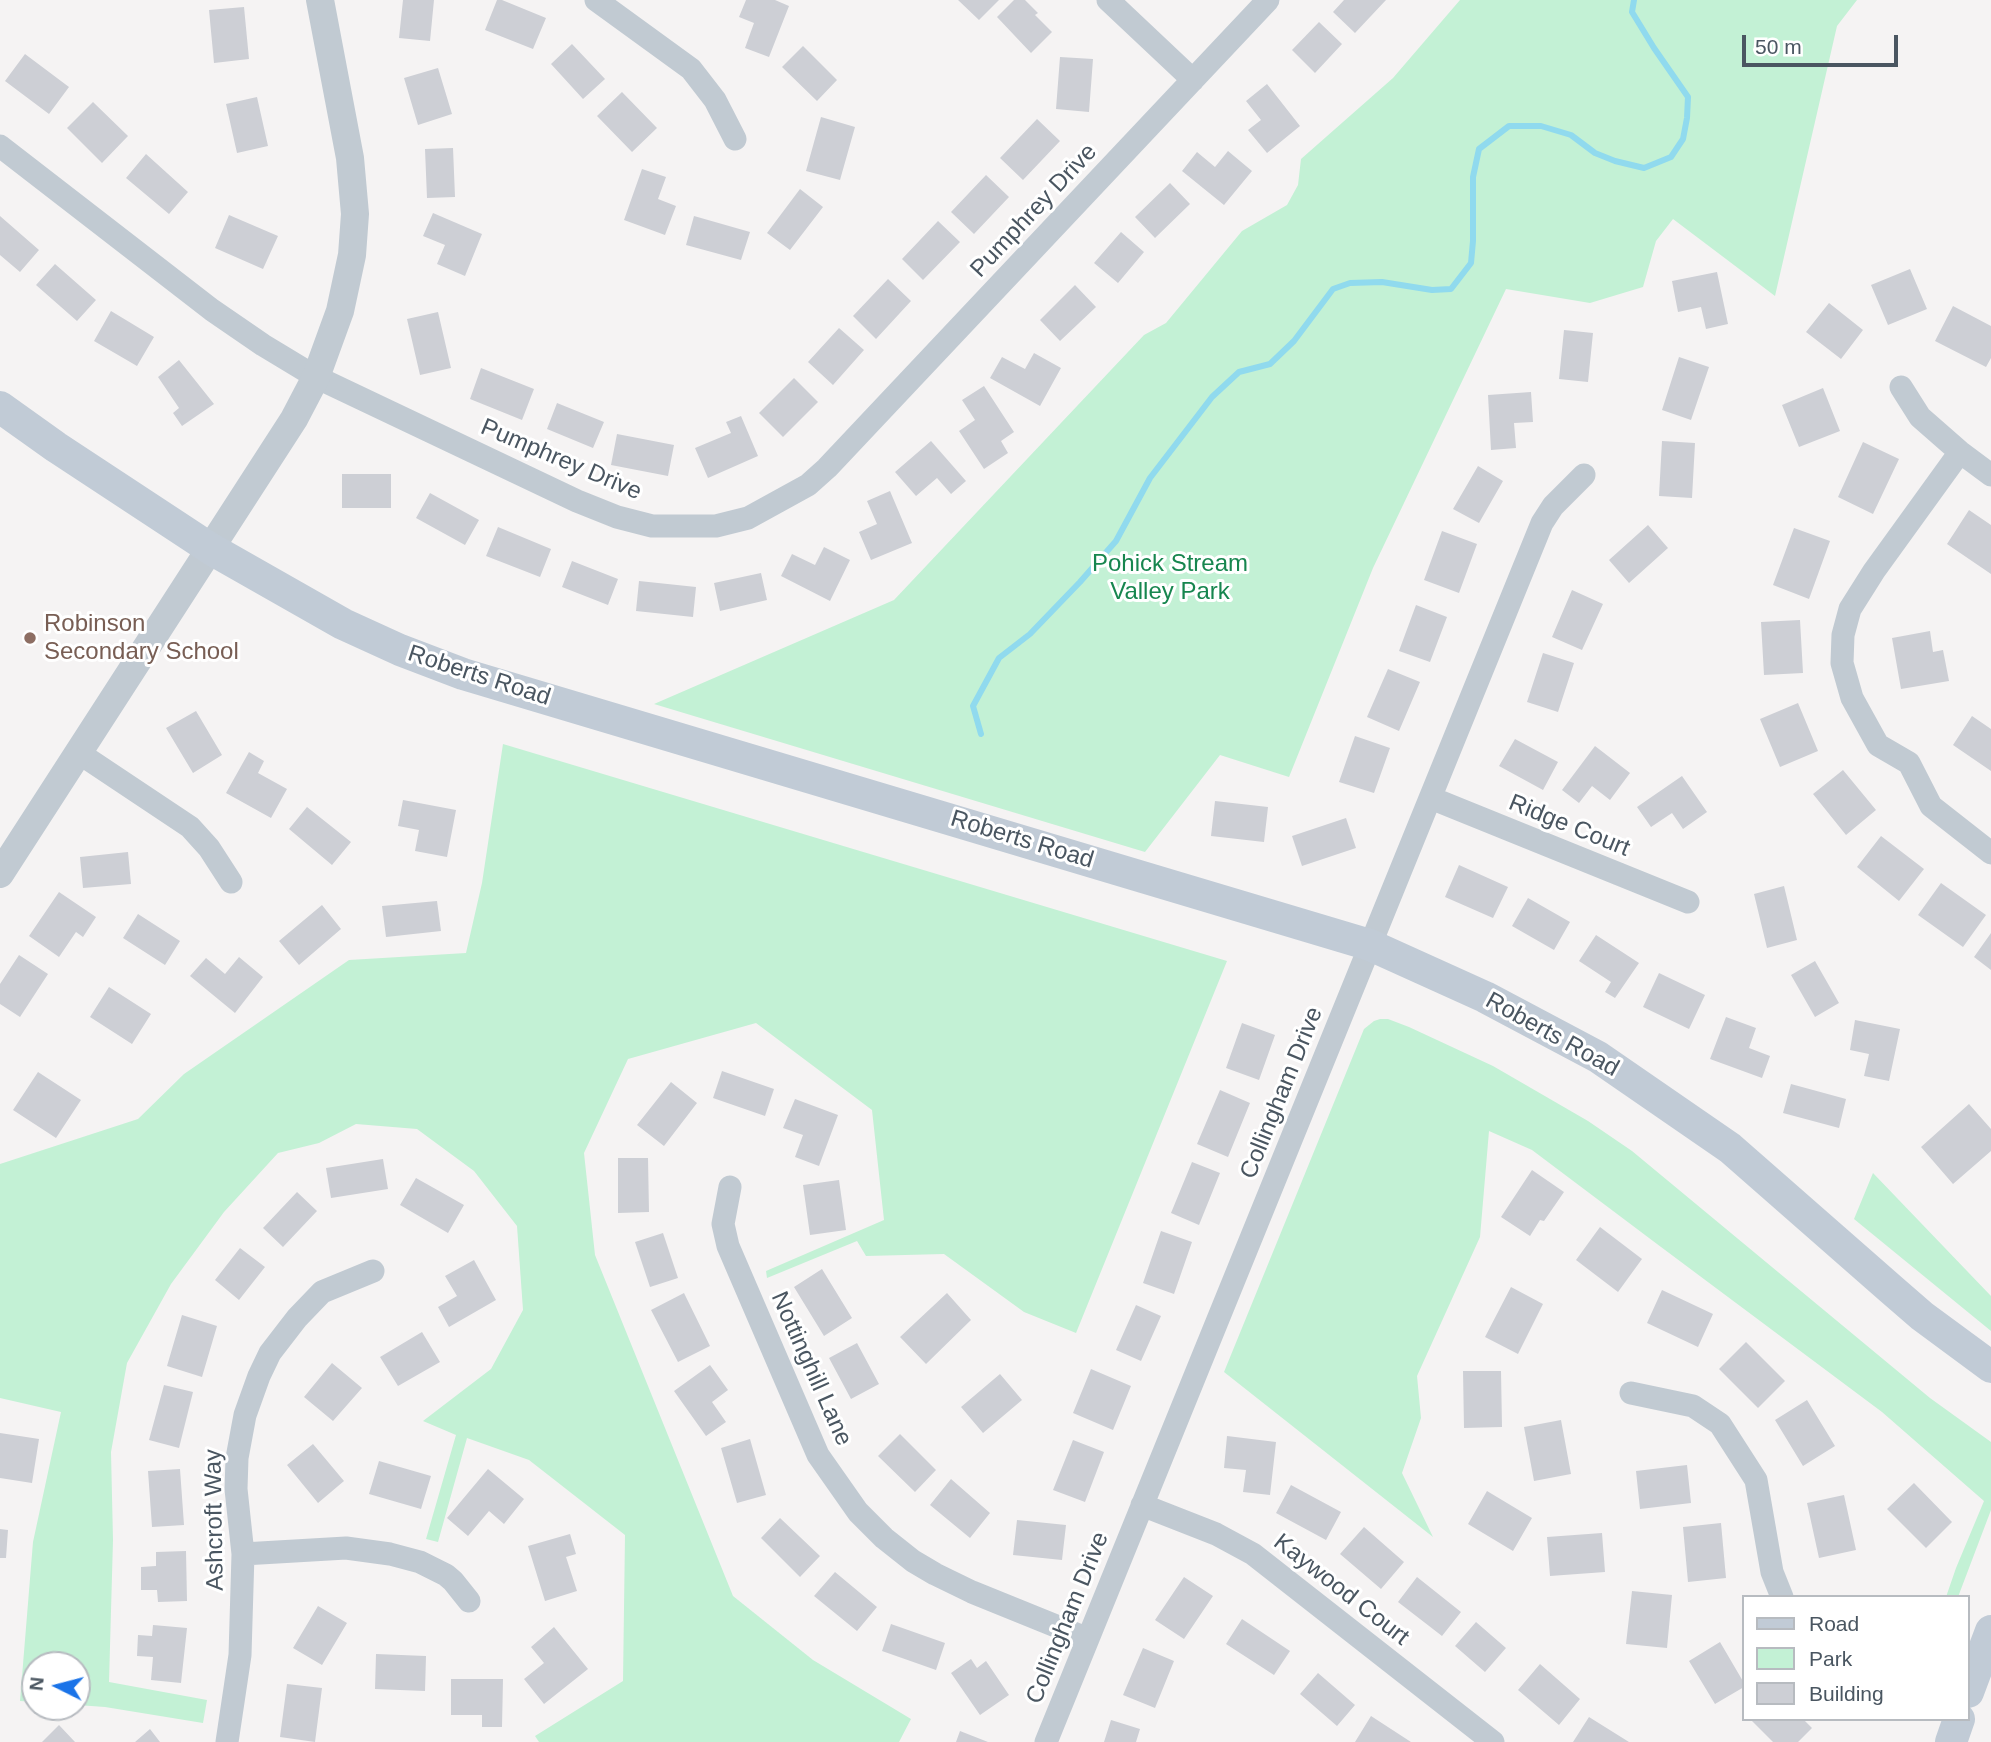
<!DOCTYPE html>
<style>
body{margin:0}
#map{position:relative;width:1991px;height:1742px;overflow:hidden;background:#f5f3f3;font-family:Arial,sans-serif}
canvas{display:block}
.legend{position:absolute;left:1742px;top:1595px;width:228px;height:126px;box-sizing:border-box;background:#fff;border:2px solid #b7bbc0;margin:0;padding:9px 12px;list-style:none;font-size:21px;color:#4a5661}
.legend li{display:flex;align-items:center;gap:14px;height:35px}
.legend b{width:35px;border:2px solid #b7bbc0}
.north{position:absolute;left:21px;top:1651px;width:70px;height:70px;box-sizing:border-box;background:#fff;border:2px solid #b7bbc0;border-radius:50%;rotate:276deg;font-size:19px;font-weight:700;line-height:28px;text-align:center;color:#4a5661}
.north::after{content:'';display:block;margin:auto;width:24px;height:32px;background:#1a73e8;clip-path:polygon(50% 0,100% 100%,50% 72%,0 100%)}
.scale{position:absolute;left:1742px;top:35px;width:156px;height:32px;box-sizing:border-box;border:4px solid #4a5661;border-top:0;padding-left:9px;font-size:21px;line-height:24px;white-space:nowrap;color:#4a5661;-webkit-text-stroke:5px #fff;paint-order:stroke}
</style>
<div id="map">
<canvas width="1991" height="1742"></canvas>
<ul class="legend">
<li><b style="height:9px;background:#c1cbd6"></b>Road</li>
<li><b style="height:19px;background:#c3f1d5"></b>Park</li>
<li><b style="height:19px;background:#cdcfd5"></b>Building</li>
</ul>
<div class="north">N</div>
<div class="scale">50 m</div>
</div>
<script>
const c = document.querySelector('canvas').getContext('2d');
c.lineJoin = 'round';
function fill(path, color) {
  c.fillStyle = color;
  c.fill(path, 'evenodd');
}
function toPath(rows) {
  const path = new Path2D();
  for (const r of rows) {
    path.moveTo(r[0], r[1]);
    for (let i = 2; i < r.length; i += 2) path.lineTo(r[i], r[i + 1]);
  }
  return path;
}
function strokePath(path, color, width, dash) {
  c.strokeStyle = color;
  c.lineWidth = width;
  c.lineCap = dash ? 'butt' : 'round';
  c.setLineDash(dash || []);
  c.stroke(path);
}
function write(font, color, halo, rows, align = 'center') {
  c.font = font + ' Arial,sans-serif';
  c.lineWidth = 6;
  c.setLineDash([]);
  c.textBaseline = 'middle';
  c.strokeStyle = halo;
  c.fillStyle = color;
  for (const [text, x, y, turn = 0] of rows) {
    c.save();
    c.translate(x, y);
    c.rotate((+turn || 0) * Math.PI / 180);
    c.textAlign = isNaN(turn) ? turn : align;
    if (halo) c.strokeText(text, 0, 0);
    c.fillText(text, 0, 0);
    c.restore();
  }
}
fill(toPath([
 [1460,0,1857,0,1837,26,1775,296,1673,219,1656,241,1643,287,1590,303,1506,289,1373,568,1289,777,1220,755,1145,852,654,704,894,600,1144,335,1166,323,1242,231,1287,205,1298,185,1301,159,1393,78],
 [503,744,1227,961,1076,1333,1024,1312,944,1254,866,1256,857,1241,767,1278,766,1271,884,1220,872,1110,756,1023,628,1059,584,1153,595,1255,733,1596,813,1660,911,1719,899,1742,539,1742,535,1736,623,1681,625,1535,529,1460,467,1438,438,1542,426,1539,456,1435,423,1421,491,1369,523,1310,517,1226,474,1171,417,1129,356,1124,319,1143,278,1153,224,1212,171,1284,127,1363,111,1452,113,1540,109,1682,207,1700,203,1723,105,1707,77,1705,77,1665,35,1665,35,1702,20,1701,33,1542,61,1412,0,1398,0,1164,138,1119,184,1074,349,960,466,953,482,883],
 [1380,1019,1388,1019,1409,1027,1493,1066,1588,1121,1632,1151,1930,1398,1991,1442,1991,1510,1958,1597,1946,1597,1956,1568,1984,1501,1882,1412,1657,1244,1532,1150,1489,1131,1480,1237,1417,1376,1421,1418,1402,1473,1433,1537,1224,1372,1364,1029,1374,1021],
 [1873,1173,1991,1296,1991,1331,1854,1219]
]), '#c3f1d5');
strokePath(toPath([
 [981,734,973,706,999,658,1030,634,1080,582,1116,541,1150,478,1212,397,1239,372,1270,364,1294,341,1333,289,1350,283,1382,282,1432,290,1451,289,1471,263,1473,241,1473,177,1479,149,1509,126,1541,126,1571,135,1595,153,1615,161,1644,168,1671,157,1683,139,1687,118,1688,97,1654,48,1632,12,1634,0]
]), '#90daee', 6);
fill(toPath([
 [403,0,434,0,430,41,399,38],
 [497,0,502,0,546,18,533,49,485,30],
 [746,0,775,0,789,6,769,57,745,48,754,23,739,17],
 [958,0,999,0,979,20],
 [1014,0,1025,0,1038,13,1035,15,1052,32,1031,53,997,17],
 [1344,0,1386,0,1355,33,1333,12],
 [244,7,249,59,214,63,209,10],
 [1319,22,1342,44,1315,73,1292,50],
 [572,44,605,79,583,99,551,64],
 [803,46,837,80,817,101,782,67],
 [25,54,69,87,49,114,5,81],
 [1060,57,1093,59,1089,112,1056,109],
 [438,68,452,114,418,125,404,78],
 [1267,84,1300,126,1267,153,1248,130,1261,120,1246,101],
 [622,92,657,128,632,152,597,116],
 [257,97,268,146,237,153,226,104],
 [93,102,128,136,102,163,67,128],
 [821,117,855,127,840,180,806,171],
 [1037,119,1060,141,1023,180,1000,158],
 [453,148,455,197,427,198,425,149],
 [1228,151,1252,171,1224,205,1182,171,1197,152,1215,167],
 [146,154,188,192,169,214,126,178],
 [642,169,666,177,658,199,676,206,665,235,624,220],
 [986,175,1009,197,974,234,951,212],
 [1170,183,1190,204,1155,238,1135,217],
 [800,189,823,207,790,250,767,233],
 [433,213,482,234,465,276,437,264,445,245,423,236],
 [229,215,278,236,263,269,215,248],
 [0,216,39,250,20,272,0,255],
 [694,216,750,232,741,260,686,245],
 [938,221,960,242,923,280,902,259],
 [1121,232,1144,252,1118,283,1094,263],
 [55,264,96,300,77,321,36,285],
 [1910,269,1927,309,1888,325,1871,285],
 [1717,272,1728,324,1706,329,1701,307,1678,312,1672,281],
 [888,279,911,301,876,339,853,316],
 [1075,285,1096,307,1060,341,1040,320],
 [1829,303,1863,330,1841,359,1806,332],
 [1953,306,1991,326,1991,358,1986,367,1935,341],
 [111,311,154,337,137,366,94,341],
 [438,312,451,368,420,375,407,319],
 [839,328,864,350,833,385,808,362],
 [1564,330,1593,333,1588,382,1559,379],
 [1034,353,1061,368,1040,406,990,378,1002,357,1025,369],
 [1679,357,1709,367,1691,420,1662,410],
 [179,360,214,404,182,426,173,413,179,408,158,377],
 [481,368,534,389,522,420,470,399],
 [794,378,818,402,783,437,759,413],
 [984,386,1014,432,1001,441,1008,453,984,469,959,431,975,420,962,400],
 [1823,388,1840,431,1799,447,1782,405],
 [1531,392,1533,422,1514,423,1516,448,1491,450,1488,395],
 [557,403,604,422,593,448,547,429],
 [741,416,758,456,708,478,695,448,731,433,726,422],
 [617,434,674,445,668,476,611,465],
 [931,441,966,481,951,494,937,478,916,496,895,472],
 [1662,441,1695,443,1692,498,1659,496],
 [1863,442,1899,459,1873,514,1838,497],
 [1478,466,1503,481,1479,523,1453,509],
 [342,474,391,474,391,508,342,508],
 [890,491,912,543,871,560,859,532,877,524,867,501],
 [430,493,479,520,465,545,416,518],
 [1969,510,1991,525,1991,574,1947,544],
 [1648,525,1668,548,1629,583,1609,560],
 [498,527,551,549,540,577,486,556],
 [1794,528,1830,541,1809,599,1773,585],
 [1442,531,1477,544,1459,593,1424,580],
 [824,547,850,560,830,601,781,576,792,554,815,565],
 [572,561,618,579,608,605,562,587],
 [761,573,767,600,720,611,714,583],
 [639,581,696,587,693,617,636,611],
 [1572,590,1603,604,1582,650,1552,637],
 [1416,605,1447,617,1430,662,1399,651],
 [1800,620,1803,673,1764,675,1761,622],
 [1930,631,1933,652,1943,650,1949,681,1901,689,1892,638],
 [1543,653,1574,663,1558,712,1527,702],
 [1388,669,1420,682,1399,731,1367,717],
 [1798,703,1818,751,1780,767,1760,719],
 [196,711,222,755,193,773,166,728],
 [1972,716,1991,729,1991,771,1953,745],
 [1355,736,1390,748,1374,793,1339,782],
 [1515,739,1558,762,1543,790,1499,766],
 [1595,746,1630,773,1610,800,1592,786,1579,803,1562,790],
 [249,752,264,761,258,773,287,789,271,818,226,793],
 [1843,770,1876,810,1846,835,1813,794],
 [1682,776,1707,812,1683,829,1672,813,1651,827,1637,807],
 [403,800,456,810,447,857,415,851,419,830,398,826],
 [1215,801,1268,807,1264,842,1211,836],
 [307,807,351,842,332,865,289,829],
 [1346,818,1356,848,1302,866,1292,836],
 [1881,836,1924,869,1899,901,1857,867],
 [128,852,131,884,83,888,80,857],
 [1459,865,1508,887,1493,918,1445,897],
 [1941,883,1986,915,1963,947,1918,915],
 [1784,886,1797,940,1767,948,1754,894],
 [59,892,96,917,83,937,76,932,59,957,29,936],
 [1528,898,1570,922,1554,950,1512,926],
 [437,901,441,931,386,937,382,906],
 [322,905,341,929,299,965,279,941],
 [138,914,180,941,165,965,123,938],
 [1991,933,1991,970,1974,957],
 [1596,935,1639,963,1615,998,1605,992,1611,982,1579,961],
 [19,955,48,974,20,1017,0,1004,0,984],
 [239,957,263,977,235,1013,190,976,206,958,225,974],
 [1815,961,1839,1003,1815,1017,1791,975],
 [1659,973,1705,995,1689,1029,1643,1007],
 [109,987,151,1014,132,1044,90,1017],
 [1726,1017,1756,1028,1749,1048,1770,1056,1762,1078,1710,1059],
 [1855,1020,1900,1029,1889,1081,1864,1076,1869,1054,1850,1050],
 [1242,1023,1275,1035,1259,1080,1226,1068],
 [722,1071,774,1089,765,1116,713,1098],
 [38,1072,81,1100,56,1138,13,1110],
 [671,1082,697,1103,664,1146,637,1125],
 [1791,1084,1846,1099,1839,1128,1783,1113],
 [1220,1090,1250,1103,1228,1157,1197,1144],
 [795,1099,838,1115,819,1166,795,1157,803,1135,783,1128],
 [1969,1104,1991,1129,1991,1151,1953,1184,1921,1147],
 [618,1158,648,1158,649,1212,618,1213],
 [383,1159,388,1189,331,1198,326,1168],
 [1192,1162,1220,1173,1199,1225,1171,1213],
 [1532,1170,1564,1192,1544,1221,1540,1220,1530,1236,1501,1217],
 [416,1178,464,1205,448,1233,400,1205],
 [839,1180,846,1230,810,1235,803,1185],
 [297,1192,317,1211,283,1247,263,1228],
 [1600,1227,1642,1259,1618,1292,1576,1260],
 [1161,1231,1192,1242,1174,1294,1143,1283],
 [663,1233,678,1278,650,1287,635,1242],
 [240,1248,265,1267,239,1300,215,1280],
 [474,1260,496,1300,449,1327,438,1307,457,1296,445,1276],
 [822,1269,852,1318,824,1336,794,1287],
 [1511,1287,1543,1304,1518,1354,1485,1337],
 [1662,1290,1713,1314,1698,1347,1647,1323],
 [684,1293,710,1346,678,1362,651,1310],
 [947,1293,971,1320,926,1364,900,1337],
 [1136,1305,1161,1316,1141,1361,1116,1350],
 [182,1315,217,1326,202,1377,167,1366],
 [422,1332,440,1362,398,1386,380,1357],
 [1746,1342,1785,1381,1758,1408,1719,1369],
 [857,1343,879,1384,851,1399,829,1358],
 [332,1363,362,1388,333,1421,304,1397],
 [710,1365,728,1390,712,1402,726,1422,706,1436,674,1391],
 [1091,1369,1131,1386,1113,1430,1073,1413],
 [1463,1371,1501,1371,1502,1427,1464,1428],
 [1000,1374,1022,1400,983,1433,961,1407],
 [164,1385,193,1392,179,1448,149,1440],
 [1807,1400,1835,1446,1803,1466,1775,1420],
 [1561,1420,1571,1474,1534,1481,1524,1427],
 [0,1433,39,1439,32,1483,0,1478],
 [900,1434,936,1470,915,1492,878,1456],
 [1227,1436,1276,1442,1270,1495,1243,1492,1246,1470,1224,1468],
 [750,1439,766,1495,737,1503,721,1448],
 [1073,1440,1104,1452,1085,1502,1053,1490],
 [313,1444,344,1481,318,1503,287,1465],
 [379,1461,431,1476,421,1509,369,1494],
 [1687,1465,1691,1503,1640,1509,1636,1471],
 [180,1469,184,1525,152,1527,148,1471],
 [488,1469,524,1499,504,1524,489,1511,468,1536,447,1518],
 [951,1479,990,1513,970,1538,930,1505],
 [1914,1483,1952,1522,1926,1548,1887,1509],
 [1291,1485,1341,1512,1326,1540,1276,1513],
 [1487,1491,1532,1518,1513,1551,1468,1524],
 [1844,1495,1856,1550,1819,1558,1807,1503],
 [780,1518,820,1556,800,1577,761,1538],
 [1017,1520,1066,1525,1062,1560,1013,1555],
 [1721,1523,1726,1578,1688,1582,1683,1527],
 [1364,1527,1404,1562,1381,1589,1340,1554],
 [0,1529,8,1530,6,1558,0,1558],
 [1602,1533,1605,1572,1550,1576,1547,1537],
 [570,1534,576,1554,566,1557,577,1591,545,1601,528,1546],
 [186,1551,187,1601,158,1602,157,1590,141,1590,141,1567,156,1566,156,1552],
 [835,1572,877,1607,857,1631,814,1596],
 [1184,1577,1213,1596,1184,1639,1155,1620],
 [1417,1577,1461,1612,1442,1636,1398,1602],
 [1632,1591,1672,1595,1667,1648,1626,1644],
 [318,1606,347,1623,322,1665,293,1648],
 [1242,1619,1290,1651,1274,1675,1226,1644],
 [1476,1622,1506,1648,1485,1672,1455,1646],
 [891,1624,945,1643,936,1670,882,1651],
 [153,1625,187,1628,181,1683,151,1680,153,1657,137,1656,138,1635,152,1636],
 [554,1627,588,1669,544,1704,524,1679,544,1663,531,1647],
 [1720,1642,1744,1683,1744,1687,1715,1704,1689,1661],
 [1143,1648,1174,1661,1155,1708,1123,1695],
 [376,1654,426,1656,425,1691,375,1689],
 [971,1659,977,1668,986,1661,1009,1695,980,1715,951,1673],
 [1540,1664,1580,1699,1559,1725,1518,1690],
 [1318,1673,1355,1705,1337,1726,1300,1694],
 [451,1679,503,1679,502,1727,482,1727,482,1715,451,1715],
 [287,1684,322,1688,315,1742,280,1737],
 [1371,1716,1411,1742,1355,1742],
 [1589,1717,1629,1742,1573,1742],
 [1750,1719,1803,1719,1812,1728,1798,1742,1773,1742],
 [1111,1720,1140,1729,1136,1742,1104,1742],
 [59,1725,75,1742,42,1742],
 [150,1729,160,1742,135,1742],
 [960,1731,988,1742,956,1742]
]), '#cdcfd5');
strokePath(toPath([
 [596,0,691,69,715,100,735,139],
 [1108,0,1193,80],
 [0,146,212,310,263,345,316,377,577,501,617,517,652,526,716,526,748,518,808,485,827,468,1268,0],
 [1901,387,1920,417,1960,452,1991,475],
 [1960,452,1874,571,1850,609,1843,635,1842,663,1852,698,1878,745,1909,763,1931,806,1991,853],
 [79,753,190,827,209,848,231,882],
 [1431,798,1688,902],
 [730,1187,723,1224,728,1246,818,1455,858,1512,884,1538,913,1561,935,1574,972,1592,1088,1639],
 [1631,1393,1693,1406,1720,1424,1756,1480,1772,1572,1782,1597],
 [1142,1505,1216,1534,1253,1554,1493,1742],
 [243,1554,346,1548,390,1554,420,1562,446,1575,453,1581,469,1601],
 [227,1742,240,1655,243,1554,236,1489,237,1458,245,1415,259,1376,270,1353,297,1318,322,1292,373,1271],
 [1046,1742,1542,523,1553,506,1584,475]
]), '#c1cad2', 23);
strokePath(toPath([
 [0,874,294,419,316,377,340,311,352,255,355,214,350,158,320,0]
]), '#c1cad2', 28);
strokePath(toPath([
 [0,407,56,447,211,549,343,624,400,650,463,674,1370,945,1485,997,1598,1057,1730,1148,1892,1290,1922,1316,1991,1367],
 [1968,1692,1991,1631],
 [1951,1742,1959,1719]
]), '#c1cbd6', 32);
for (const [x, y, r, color] of [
 [30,638,7,"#8d6e63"]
]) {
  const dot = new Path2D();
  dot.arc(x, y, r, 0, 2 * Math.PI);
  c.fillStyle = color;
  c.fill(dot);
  strokePath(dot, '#fff', 2.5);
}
write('24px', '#4a5661', '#fff', [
 ["Pumphrey Drive",1034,211,-47],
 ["Pumphrey Drive",561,460,23],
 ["Roberts Road",479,676,18],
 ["Ridge Court",1569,826,22],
 ["Roberts Road",1022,840,17],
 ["Roberts Road",1552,1035,29],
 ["Collingham Drive",1282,1093,-68],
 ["Nottinghill Lane",811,1369,66],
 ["Ashcroft Way",215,1520,-91],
 ["Kaywood Court",1341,1590,38],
 ["Collingham Drive",1068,1618,-68]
]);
write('24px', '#17864f', '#fff', [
 ["Pohick Stream",1170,564],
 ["Valley Park",1170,592]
]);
write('24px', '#785e54', '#fff', [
 ["Robinson",44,624],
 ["Secondary School",44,652]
], 'left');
</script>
